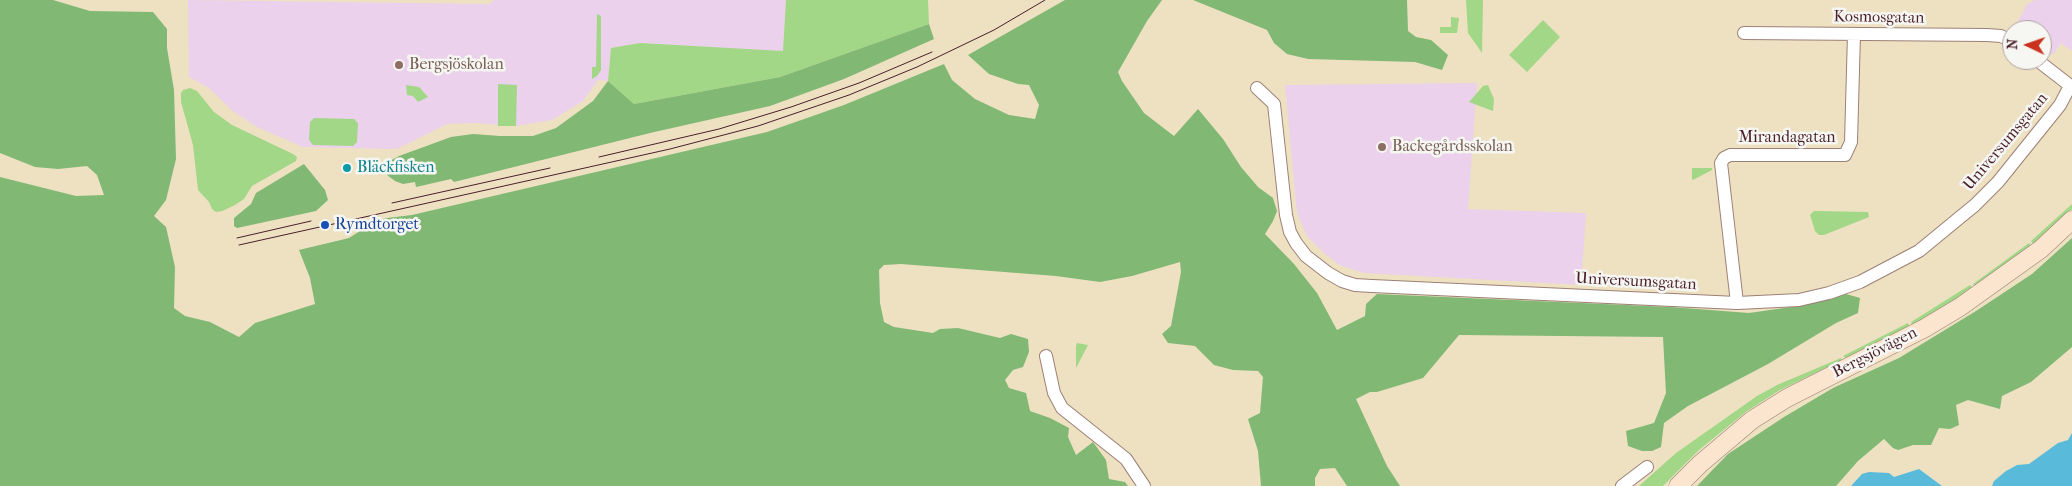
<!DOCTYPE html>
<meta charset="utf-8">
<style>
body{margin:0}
#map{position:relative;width:2072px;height:486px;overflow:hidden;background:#ede1c2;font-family:"IM FELL French Canon",serif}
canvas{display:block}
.north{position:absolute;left:2002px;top:20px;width:50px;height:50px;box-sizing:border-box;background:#f6f6f2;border:1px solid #b1a0a2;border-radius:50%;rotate:273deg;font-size:14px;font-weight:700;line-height:20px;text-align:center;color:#4a1f2b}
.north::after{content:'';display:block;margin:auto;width:18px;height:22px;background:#c8321e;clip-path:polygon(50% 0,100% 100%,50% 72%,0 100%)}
</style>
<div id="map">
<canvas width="2072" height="486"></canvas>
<div class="north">N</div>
</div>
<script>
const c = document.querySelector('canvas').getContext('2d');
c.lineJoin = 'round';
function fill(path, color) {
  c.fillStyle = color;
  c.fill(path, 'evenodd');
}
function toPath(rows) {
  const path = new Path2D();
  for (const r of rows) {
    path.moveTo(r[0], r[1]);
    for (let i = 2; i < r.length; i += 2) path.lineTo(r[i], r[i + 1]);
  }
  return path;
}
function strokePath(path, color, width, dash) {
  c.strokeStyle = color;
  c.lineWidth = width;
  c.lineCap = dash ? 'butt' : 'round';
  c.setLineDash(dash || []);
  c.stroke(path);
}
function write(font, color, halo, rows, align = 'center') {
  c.font = font + ' "IM FELL French Canon",serif';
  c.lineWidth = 5;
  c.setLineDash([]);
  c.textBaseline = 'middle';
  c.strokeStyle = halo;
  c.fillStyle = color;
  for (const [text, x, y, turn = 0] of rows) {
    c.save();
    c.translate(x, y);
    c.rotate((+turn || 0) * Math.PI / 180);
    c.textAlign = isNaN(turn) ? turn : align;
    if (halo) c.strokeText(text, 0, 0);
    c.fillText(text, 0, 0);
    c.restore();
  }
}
fill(toPath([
 [188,0,490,4,494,0,786,0,783,52,640,43,611,48,608,81,598,80,583,101,552,120,516,126,476,123,447,124,397,149,303,147,257,127,234,112,209,88,189,77],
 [2035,0,2072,0,2072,51,2061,43,2053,55,2042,46,2042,30,2022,30,2016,25,2027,4],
 [1477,83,1468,209,1586,213,1581,285,1364,273,1339,265,1323,252,1307,236,1297,213,1285,85]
]), '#ebd1eb');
fill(toPath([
 [786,0,928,0,929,24,780,77,634,104,608,81,611,48,640,43,783,51],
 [1466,0,1483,0,1482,53,1468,33],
 [597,14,601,16,601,70,597,76,592,79,592,67,596,67],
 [1451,17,1459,18,1457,33,1440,33,1440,27,1451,27],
 [1543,20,1560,37,1527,72,1509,55],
 [498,84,517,85,516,126,498,126],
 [406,85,419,87,428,97,418,102,413,96,407,95],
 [1488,85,1494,99,1493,111,1469,102,1483,86],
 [190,88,197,91,214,112,232,125,293,154,297,157,296,161,252,186,244,199,235,205,222,211,216,212,212,209,209,202,198,190,193,145,181,102,181,93,183,90],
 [314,118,354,119,358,123,357,142,353,146,313,145,309,140,310,122],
 [1692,168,1712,168,1712,170,1693,180,1692,179],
 [2072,204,2072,209,2034,245,2031,241],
 [1814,211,1868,212,1869,217,1824,235,1819,235,1815,231,1810,215],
 [2029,243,2032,246,1976,288,1973,284],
 [1970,285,1973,289,1913,326,1911,322],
 [1908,323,1910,327,1846,358,1843,356],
 [1077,343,1088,345,1076,368,1076,346],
 [1841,358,1842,360,1780,390,1747,411,1699,450,1663,486,1639,486,1676,453,1757,396,1777,385]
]), '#a2d787');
fill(toPath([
 [0,0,53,0,90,11,153,12,167,29,167,48,174,90,176,159,166,200,154,216,166,227,175,267,174,308,185,316,210,322,239,337,255,323,315,304,310,278,299,250,349,238,374,222,387,218,412,215,767,132,844,105,944,64,952,80,975,99,1009,115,1035,119,1039,105,1029,85,1018,84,989,74,968,55,1065,0,1162,0,1147,21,1118,72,1122,81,1144,113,1174,136,1198,109,1223,139,1241,167,1258,187,1273,198,1277,211,1273,221,1265,234,1294,264,1317,293,1337,330,1365,316,1366,304,1377,294,1671,307,1749,313,1798,306,1846,294,1860,298,1858,313,1836,323,1768,364,1688,406,1664,423,1661,447,1652,451,1642,451,1628,446,1626,431,1654,423,1666,393,1663,337,1459,335,1423,378,1377,392,1370,392,1356,399,1387,466,1400,486,1347,486,1335,468,1320,469,1315,478,1315,486,1261,486,1258,451,1248,419,1260,413,1263,377,1258,371,1233,370,1214,365,1195,346,1168,343,1162,334,1171,326,1181,272,1180,262,1132,276,1100,282,1056,276,901,264,884,265,879,270,880,303,884,322,894,327,933,333,940,329,958,328,1000,338,1011,334,1028,339,1029,352,1023,367,1013,370,1005,380,1009,388,1026,393,1030,411,1050,418,1069,428,1068,437,1076,455,1093,442,1106,460,1109,479,1125,482,1128,486,0,486,0,177,76,196,104,195,97,175,87,166,58,169,35,167,0,153],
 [1193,0,1407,0,1408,31,1416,37,1431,40,1448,55,1442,70,1415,62,1308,59,1287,54,1274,43,1267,30],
 [929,24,934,39,844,79,770,106,650,133,454,182,451,179,416,187,415,182,403,184,395,181,387,175,386,169,388,162,399,156,451,137,473,134,500,136,533,136,556,128,593,101,608,81,634,104,780,77],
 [304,164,325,190,328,200,316,211,237,228,234,226,234,218,251,204,256,193],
 [2072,238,2072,347,2031,382,2002,396,2000,409,1968,400,1956,405,1959,425,1950,429,1939,428,1931,445,1913,445,1898,450,1893,448,1884,439,1858,461,1836,486,1697,486,1728,454,1784,417,1833,388,1899,358,1976,311,2032,274]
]), '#81b874');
fill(toPath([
 [2072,433,2072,486,1992,486,1994,481,2006,471,2017,465,2029,464,2058,443,2068,440],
 [1919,469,1942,486,1851,486,1862,474,1869,472,1889,473,1894,477]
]), '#5abad9');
const street = toPath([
 [1744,33,1987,35,2001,36,2012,41],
 [2037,60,2072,87],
 [1257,88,1274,104,1286,215,1290,232,1296,243,1306,256,1328,273,1342,281,1355,285,1372,286,1737,303,1799,300,1829,293,1860,282,1919,251,1975,205,1998,182,2060,105,2070,86],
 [1737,303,1721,163,1724,158,1730,155,1845,155,1851,142,1854,34],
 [1046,356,1054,393,1062,408,1126,459,1144,486],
 [1622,486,1647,467]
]);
const secondary = toPath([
 [1678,486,1700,464,1752,420,1787,398,1925,328,1960,307,2041,249,2072,220]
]);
strokePath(street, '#9c8076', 14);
strokePath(secondary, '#9c8076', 19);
strokePath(street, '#fff', 12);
strokePath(secondary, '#fbe5cf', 18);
strokePath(toPath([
 [599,157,719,129,791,107,859,83,932,52],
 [392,203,550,168],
 [237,238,311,221],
 [239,245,670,149,758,126,849,95,917,67,994,30,1045,0]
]), '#4a1f2b', 1);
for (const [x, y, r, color] of [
 [399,65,5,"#8d6e63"],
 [1382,147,5,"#8d6e63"],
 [347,168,5,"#0f9aa8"],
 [325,225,5,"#1a4fb4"]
]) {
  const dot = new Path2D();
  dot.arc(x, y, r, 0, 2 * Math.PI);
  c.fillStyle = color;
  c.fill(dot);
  strokePath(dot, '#f6f6f2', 2);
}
write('16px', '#4a1f2b', '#f6f6f2', [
 ["Kosmosgatan",1879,18,1],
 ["Mirandagatan",1787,138],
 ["Universumsgatan",2006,142,-50],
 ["Universumsgatan",1636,282,3],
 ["Bergsjövägen",1875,353,-27]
]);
write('16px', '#785e54', '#f6f6f2', [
 ["Bergsjöskolan",409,65],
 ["Backegårdsskolan",1392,147]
], 'left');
write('16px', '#0d838f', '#f6f6f2', [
 ["Bläckfisken",357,168]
], 'left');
write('16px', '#164399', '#f6f6f2', [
 ["Rymdtorget",335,225]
], 'left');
</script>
